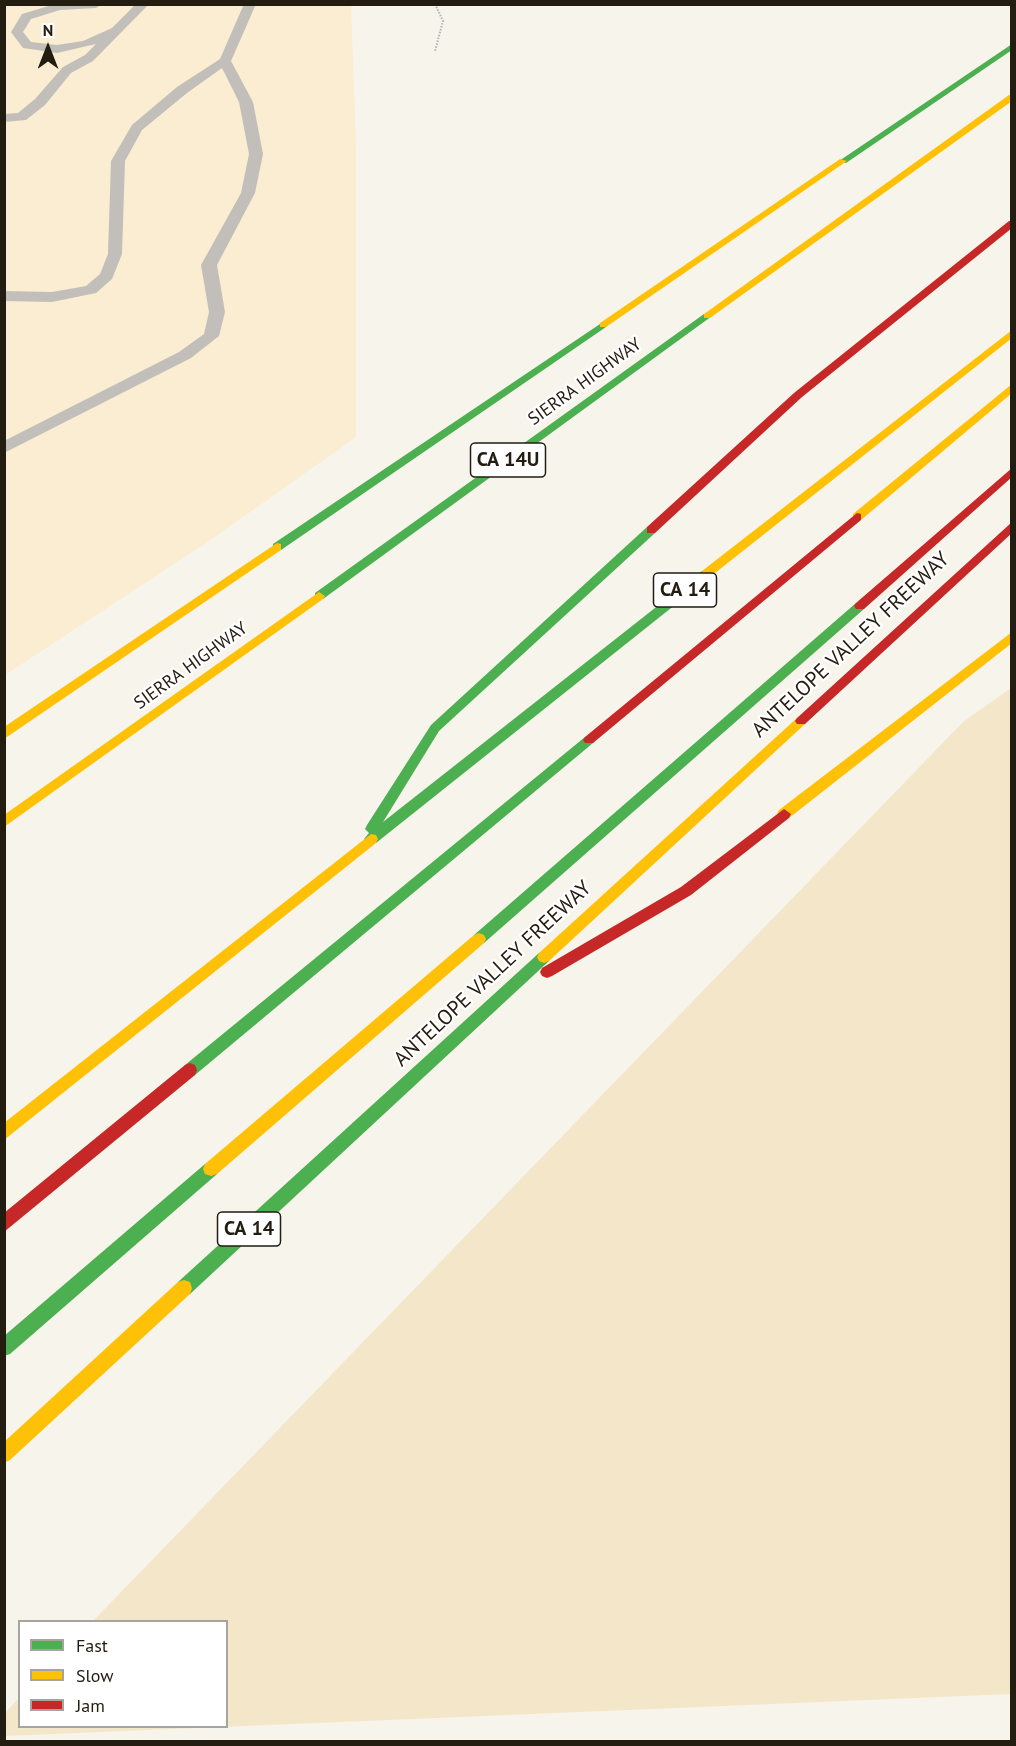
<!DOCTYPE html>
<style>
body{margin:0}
#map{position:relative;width:1016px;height:1746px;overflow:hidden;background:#f7f4ec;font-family:"PT Sans",sans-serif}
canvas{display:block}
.frame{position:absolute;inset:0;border:6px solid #231c10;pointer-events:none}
.legend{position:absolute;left:18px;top:1620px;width:210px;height:108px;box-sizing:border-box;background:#fff;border:2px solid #a7a49f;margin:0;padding:8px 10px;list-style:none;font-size:18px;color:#231c10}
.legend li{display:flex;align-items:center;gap:12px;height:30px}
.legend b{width:30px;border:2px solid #a7a49f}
.north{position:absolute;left:18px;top:18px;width:60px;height:60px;-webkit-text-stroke:4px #fff;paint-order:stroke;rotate:0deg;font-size:16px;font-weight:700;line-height:24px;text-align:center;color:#231c10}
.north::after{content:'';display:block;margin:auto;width:21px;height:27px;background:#231c10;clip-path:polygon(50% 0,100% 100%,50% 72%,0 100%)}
</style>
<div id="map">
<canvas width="1016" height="1746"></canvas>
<div class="frame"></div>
<ul class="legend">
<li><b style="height:8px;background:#4caf50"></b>Fast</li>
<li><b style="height:8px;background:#ffc107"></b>Slow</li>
<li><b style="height:8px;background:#c62828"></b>Jam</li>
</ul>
<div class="north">N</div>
</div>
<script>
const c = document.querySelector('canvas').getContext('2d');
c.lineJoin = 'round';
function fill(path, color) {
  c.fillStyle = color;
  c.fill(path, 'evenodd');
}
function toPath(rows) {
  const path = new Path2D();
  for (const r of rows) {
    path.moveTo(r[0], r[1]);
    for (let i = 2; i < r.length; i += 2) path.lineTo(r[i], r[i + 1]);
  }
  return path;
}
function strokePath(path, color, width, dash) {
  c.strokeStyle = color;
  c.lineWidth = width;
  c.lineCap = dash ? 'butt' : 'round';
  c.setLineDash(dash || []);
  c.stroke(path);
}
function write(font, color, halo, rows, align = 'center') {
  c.font = font + ' "PT Sans",sans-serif';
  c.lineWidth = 4.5;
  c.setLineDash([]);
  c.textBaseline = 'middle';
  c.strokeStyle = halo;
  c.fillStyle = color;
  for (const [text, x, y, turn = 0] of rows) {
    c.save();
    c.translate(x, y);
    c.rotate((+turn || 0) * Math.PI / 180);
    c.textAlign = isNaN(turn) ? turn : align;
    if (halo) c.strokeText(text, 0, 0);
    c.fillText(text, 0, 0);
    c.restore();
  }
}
fill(toPath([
 [5,5,351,5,356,144,356,437,212,539,5,675]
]), '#faedd2');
fill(toPath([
 [1011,688,1011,1694,5,1736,5,1713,19,1698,20,1726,226,1726,226,1622,93,1621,963,722]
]), '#f4e6c9');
strokePath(toPath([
 [435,4,443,21,435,51]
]), '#b4b2ac', 2, [1.5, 1.5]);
fill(toPath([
 [55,4,102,4,96,8,60,10,31,19,23,32,31,42,57,45,83,41,112,28,136,4,149,4,93,61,71,73,45,105,26,120,4,122,4,114,18,113,35,99,63,67,85,55,96,44,57,53,23,48,11,32,22,14,55,4],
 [244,4,256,4,231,61,253,102,263,154,255,193,217,265,225,312,219,336,191,358,4,453,4,441,179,352,204,334,209,312,201,265,241,193,249,154,239,102,222,68,187,93,142,130,125,161,122,254,112,279,96,293,52,302,4,301,4,291,52,292,86,286,100,274,108,254,111,161,132,125,177,87,220,59,244,4]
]), '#c2bfba');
fill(toPath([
 [1012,44,1012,50,846,163,839,161,1012,44],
 [704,314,712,316,323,599,315,599,315,593,704,314],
 [603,322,608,325,606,327,281,550,273,550,273,544,603,322],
 [651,526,655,527,655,533,439,731,383,822,702,571,710,571,710,577,376,843,366,843,364,839,369,833,365,829,367,825,431,725,647,527,651,526],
 [860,602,864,603,866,606,864,609,484,943,479,945,474,943,472,939,474,935,856,603,860,602],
 [589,735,595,740,593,743,195,1075,190,1077,185,1075,183,1070,185,1065,585,737,589,735],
 [544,951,549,953,551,957,549,961,190,1294,184,1296,178,1294,176,1288,178,1282,539,953,544,951],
 [211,1162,217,1164,219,1169,217,1174,10,1354,4,1356,4,1336,205,1164,211,1162]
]), '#4caf50');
fill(toPath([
 [1009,95,1012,95,1012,101,710,318,704,318,704,314,1009,95],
 [840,159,847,161,606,327,600,327,600,323,840,159],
 [1012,330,1012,338,710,577,702,577,702,571,1012,330],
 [1012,384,1012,393,861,520,853,520,853,514,1012,384],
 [277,543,281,544,281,550,4,739,4,727,277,543],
 [319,592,325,596,323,599,4,827,4,815,319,592],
 [1012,632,1012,643,789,818,779,818,777,814,779,810,1012,632],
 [801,716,807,721,805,724,549,961,544,963,539,961,537,957,539,953,797,718,801,716],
 [371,834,376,835,378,839,376,843,4,1140,4,1123,371,834],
 [479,933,484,935,486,939,484,943,217,1174,211,1176,205,1174,203,1169,205,1164,474,935,479,933],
 [184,1280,190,1282,192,1288,190,1294,10,1460,4,1463,4,1442,178,1282,184,1280]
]), '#ffc107');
fill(toPath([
 [1009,221,1012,221,1012,228,802,397,655,533,647,533,647,527,794,393,1009,221],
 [1012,468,1012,477,864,609,856,609,854,606,856,603,1012,468],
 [857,513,861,514,861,520,593,743,585,743,583,740,585,737,857,513],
 [1012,522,1012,533,805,724,797,724,795,721,797,718,1012,522],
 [784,809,791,814,789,818,691,895,552,976,547,978,542,976,540,972,542,968,681,887,784,809],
 [190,1063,195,1065,197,1070,195,1075,4,1232,4,1213,185,1065,190,1063]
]), '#c62828');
write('18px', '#231c10', '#fff', [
 ["SIERRA HIGHWAY",585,382,-36],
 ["SIERRA HIGHWAY",191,666,-36]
]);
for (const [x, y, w] of [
 [508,460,75],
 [685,590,63],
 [249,1229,63]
]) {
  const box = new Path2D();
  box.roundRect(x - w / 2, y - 17, w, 34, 4.5);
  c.fillStyle = '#fff';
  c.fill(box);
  strokePath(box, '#231c10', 1.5);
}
write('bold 20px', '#231c10', null, [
 ["CA 14U",508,460],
 ["CA 14",685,590],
 ["CA 14",249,1229]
]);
write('21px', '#231c10', '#fff', [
 ["ANTELOPE VALLEY FREEWAY",851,645,-43],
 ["ANTELOPE VALLEY FREEWAY",493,974,-43]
]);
</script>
